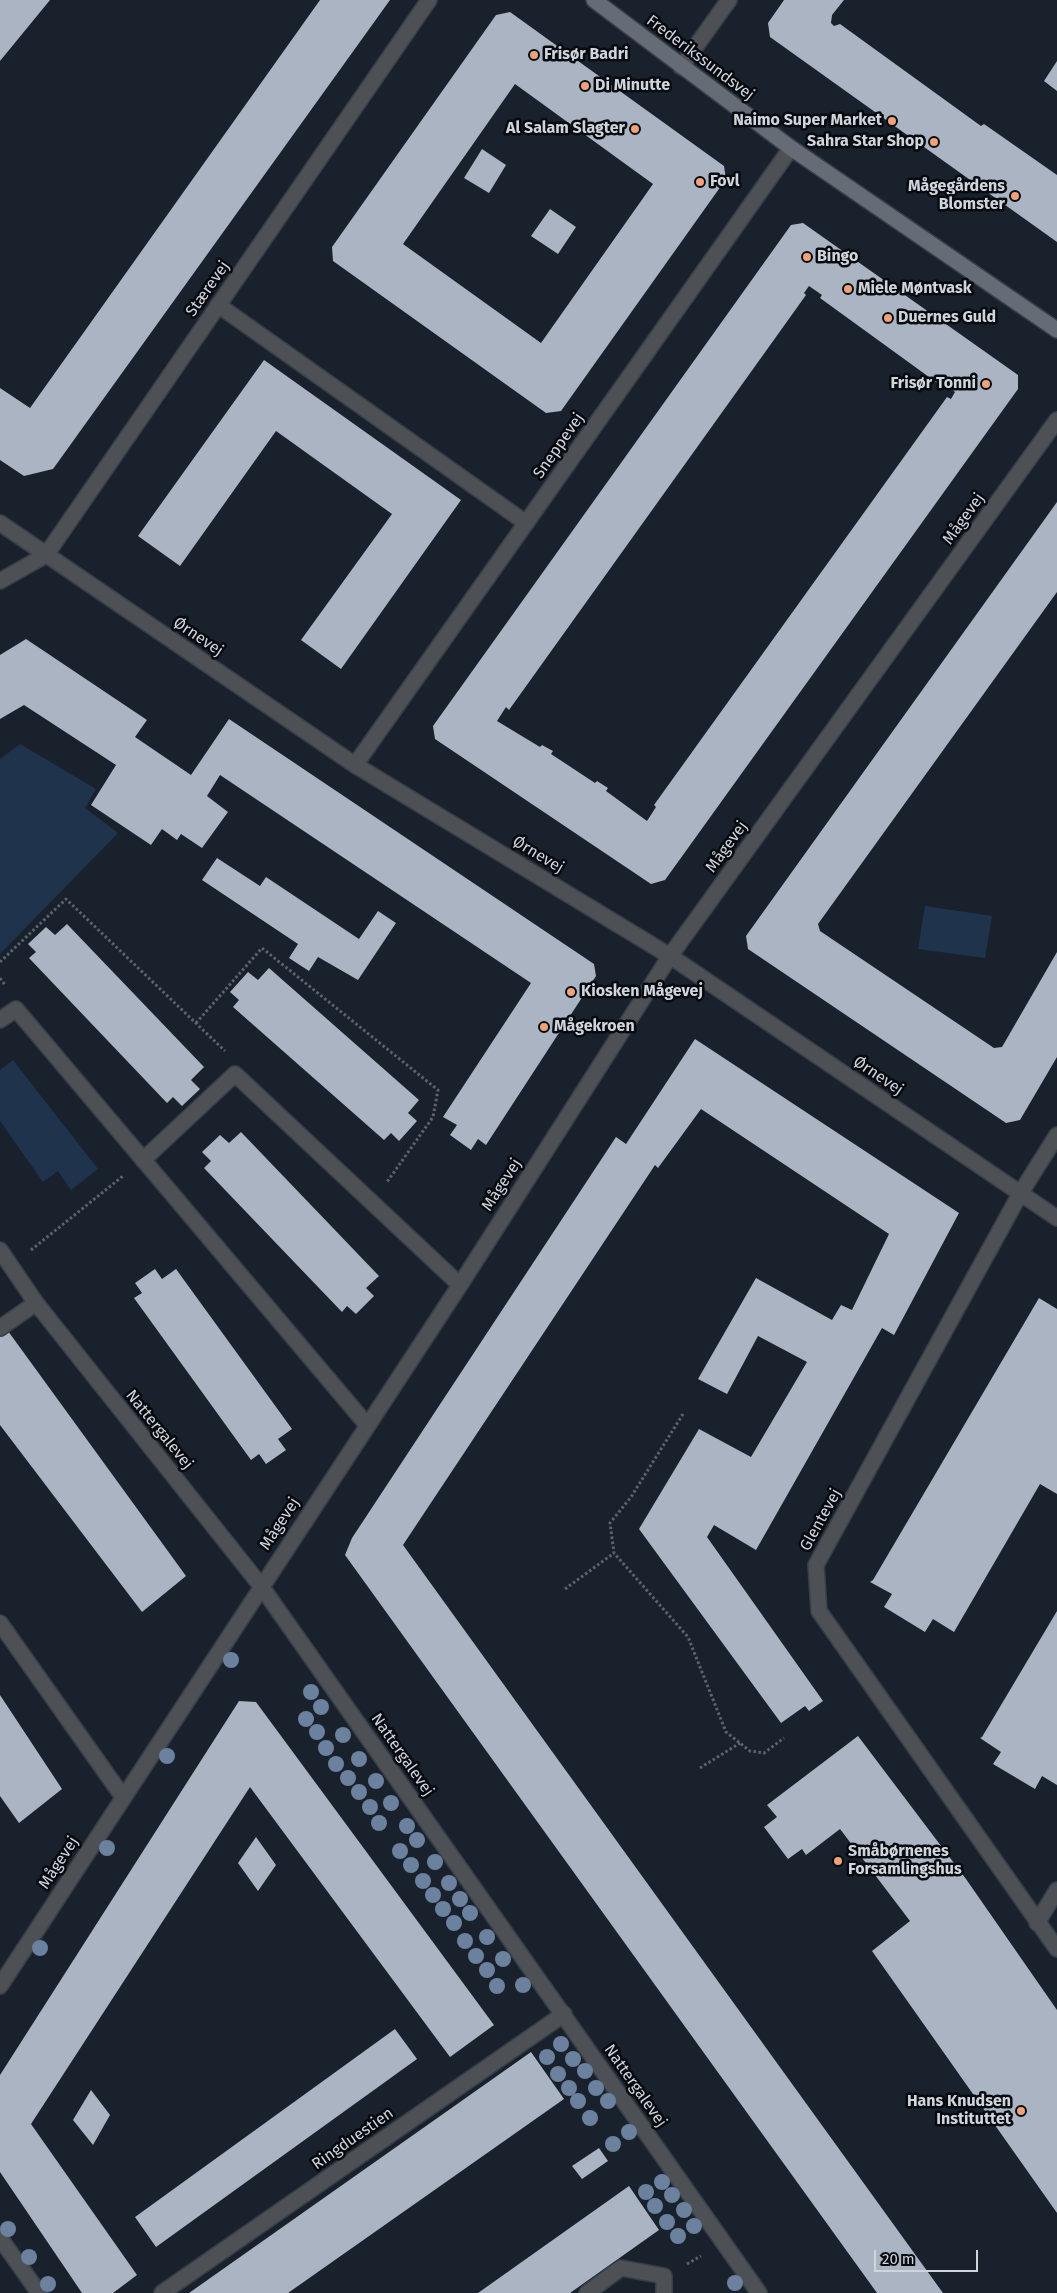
<!DOCTYPE html>
<meta charset="utf-8">
<style>
body{margin:0}
#map{position:relative;width:1057px;height:2293px;overflow:hidden;background:#19212c;font-family:"Fira Sans",sans-serif}
canvas{display:block}
.scale{position:absolute;left:874px;top:2250px;width:104px;height:22px;box-sizing:border-box;border:2px solid #d0d5dc;border-top:0;padding-left:6px;font-size:15px;line-height:18px;white-space:nowrap;color:#d0d5dc;-webkit-text-stroke:4px #070a0f;paint-order:stroke}
</style>
<div id="map">
<canvas width="1057" height="2293"></canvas>
<div class="scale">20 m</div>
</div>
<script>
const c = document.querySelector('canvas').getContext('2d');
c.lineJoin = 'round';
function fill(path, color) {
  c.fillStyle = color;
  c.fill(path, 'evenodd');
}
function toPath(rows) {
  const path = new Path2D();
  for (const r of rows) {
    path.moveTo(r[0], r[1]);
    for (let i = 2; i < r.length; i += 2) path.lineTo(r[i], r[i + 1]);
  }
  return path;
}
function strokePath(path, color, width, dash) {
  c.strokeStyle = color;
  c.lineWidth = width;
  c.lineCap = dash ? 'butt' : 'round';
  c.setLineDash(dash || []);
  c.stroke(path);
}
function write(font, color, halo, rows, align = 'center') {
  c.font = font + ' "Fira Sans",sans-serif';
  c.lineWidth = 5;
  c.setLineDash([]);
  c.textBaseline = 'middle';
  c.strokeStyle = halo;
  c.fillStyle = color;
  for (const [text, x, y, turn = 0] of rows) {
    c.save();
    c.translate(x, y);
    c.rotate((+turn || 0) * Math.PI / 180);
    c.textAlign = isNaN(turn) ? turn : align;
    if (halo) c.strokeText(text, 0, 0);
    c.fillText(text, 0, 0);
    c.restore();
  }
}
fill(toPath([
 [20,744,96,789,85,808,118,833,0,954,0,759],
 [925,906,992,916,985,958,918,949],
 [13,1060,98,1169,71,1190,58,1171,43,1182,0,1121,0,1070]
]), '#20334d');
fill(toPath([
 [0,0,50,0,0,61],
 [320,0,390,0,53,469,24,476,0,460,0,388,30,408],
 [784,0,844,0,832,15,831,23,834,26,840,24,981,126,984,124,1057,175,1057,242,770,37,768,23],
 [510,12,724,166,726,179,561,411,546,413,333,261,332,247,496,15],
 [515,84,653,184,541,343,403,244],
 [1057,61,1057,91,1044,81],
 [482,149,506,165,489,193,464,178],
 [550,209,576,227,558,254,531,236],
 [803,223,1018,375,1018,389,665,880,651,884,435,739,433,726,791,225],
 [809,286,822,295,820,298,940,385,943,382,955,392,951,399,947,397,654,805,656,807,647,821,606,791,608,788,597,781,595,783,551,754,553,751,542,745,540,747,497,721,506,707,509,710,806,295,804,293],
 [264,360,461,500,341,669,301,640,392,514,276,431,180,566,138,536],
 [1057,502,1057,592,818,924,820,931,994,1048,1002,1047,1057,952,1057,1057,1020,1120,1006,1123,748,949,746,936],
 [26,639,147,720,135,737,191,775,229,719,594,964,596,976,486,1145,478,1139,471,1150,450,1135,457,1125,443,1117,531,983,220,775,207,796,228,812,202,848,181,834,177,840,162,829,151,845,91,805,116,765,24,705,0,719,0,655],
 [217,858,260,886,266,877,359,939,378,911,396,923,358,980,318,957,309,971,289,958,298,944,202,880],
 [67,924,204,1067,191,1080,200,1089,182,1106,173,1097,167,1103,29,958,36,952,28,944,46,927,55,935],
 [269,968,419,1100,408,1113,417,1121,399,1141,391,1133,384,1140,233,1007,239,1000,230,992,248,972,258,980],
 [695,1039,959,1213,894,1335,882,1328,756,1550,714,1525,707,1537,823,1701,809,1711,805,1706,781,1723,639,1529,699,1429,751,1457,807,1362,758,1336,727,1394,698,1379,756,1278,832,1320,841,1305,852,1310,889,1234,701,1109,658,1168,655,1165,403,1545,943,2293,877,2293,345,1555,352,1538,616,1137,626,1144],
 [241,1132,379,1276,366,1288,374,1296,356,1314,347,1306,342,1312,204,1168,211,1161,202,1152,220,1135,229,1143],
 [155,1269,162,1279,176,1269,292,1429,278,1439,286,1450,266,1464,259,1454,251,1460,134,1298,142,1293,135,1283],
 [1039,1298,1057,1309,1057,1494,1040,1484,954,1632,933,1619,925,1632,884,1607,892,1594,870,1582,873,1580],
 [8,1331,186,1576,142,1612,0,1425,0,1337],
 [1057,1611,1057,1785,1042,1776,1035,1789,993,1764,1001,1752,980,1738,982,1737],
 [0,1695,62,1789,19,1823,0,1796],
 [239,1701,256,1702,494,2025,450,2057,250,1787,31,2124,137,2275,113,2293,82,2293,0,2172,0,2075],
 [858,1736,966,1879,1057,2010,1057,2213,872,1951,910,1921,840,1829,806,1855,802,1849,788,1859,764,1827,777,1817,767,1805],
 [256,1837,276,1865,258,1891,238,1863],
 [395,2029,417,2059,156,2247,135,2217],
 [531,2052,564,2099,288,2293,189,2293],
 [91,2090,110,2115,93,2145,73,2120],
 [599,2148,608,2161,582,2179,572,2166],
 [629,2186,659,2230,570,2293,478,2293]
]), '#aab4c2');
const lane = toPath([
 [218,305,526,523],
 [0,1020,16,1009,367,1425],
 [143,1160,235,1074,460,1285],
 [0,1623,123,1797]
]);
const street = toPath([
 [681,67,729,0],
 [0,523,355,765,670,956,1057,1218],
 [0,581,46,555,429,0],
 [355,765,791,148],
 [1057,1135,1020,1194,816,1565,819,1611,1057,1949],
 [0,1250,36,1303,261,1586,759,2293],
 [0,1328,36,1303],
 [1037,1923,1057,1890],
 [0,1986,460,1285,670,956,1057,420],
 [0,2238,39,2293],
 [162,2293,564,2014],
 [587,2293,621,2268,664,2276,664,2293]
]);
const secondary = toPath([
 [594,0,791,148,1057,330]
]);
strokePath(lane, '#363e48', 18);
strokePath(street, '#363e48', 18);
strokePath(secondary, '#363e48', 18);
strokePath(toPath([
 [0,962,66,899,225,1051],
 [0,978,5,985],
 [196,1023,262,948,438,1090,433,1117,387,1182],
 [31,1250,123,1176],
 [683,1414,631,1497,610,1523,614,1553,688,1637,726,1732,750,1751,764,1753,784,1738],
 [565,1589,614,1553],
 [700,1768,740,1743],
 [687,2264,701,2256]
]), '#5d646e', 3, [2.5, 2.5]);
strokePath(lane, '#4d5156', 15);
strokePath(street, '#4d5156', 15);
strokePath(secondary, '#666c75', 15);
c.fillStyle = '#6b819e';
for (const [x, y] of [
 [231,1660],
 [311,1692],
 [321,1707],
 [306,1719],
 [317,1732],
 [343,1735],
 [326,1748],
 [167,1756],
 [359,1759],
 [336,1764],
 [348,1778],
 [376,1781],
 [359,1792],
 [391,1803],
 [370,1807],
 [379,1823],
 [407,1826],
 [417,1840],
 [107,1848],
 [400,1851],
 [435,1862],
 [411,1865],
 [423,1881],
 [449,1883],
 [433,1895],
 [460,1899],
 [443,1909],
 [470,1913],
 [454,1923],
 [487,1937],
 [465,1941],
 [40,1948],
 [476,1956],
 [503,1959],
 [487,1970],
 [523,1985],
 [497,1986],
 [561,2044],
 [547,2057],
 [573,2059],
 [585,2071],
 [558,2074],
 [569,2088],
 [596,2088],
 [578,2101],
 [608,2101],
 [590,2118],
 [629,2132],
 [613,2144],
 [662,2182],
 [646,2192],
 [672,2195],
 [655,2206],
 [684,2210],
 [667,2222],
 [694,2226],
 [8,2229],
 [678,2236],
 [29,2257],
 [735,2283],
 [48,2284]
]) {
  c.beginPath();
  c.arc(x, y, 8, 0, 2 * Math.PI);
  c.fill();
}
for (const [x, y, r, color] of [
 [534,55,5,"#f1a27b"],
 [585,86,5,"#f1a27b"],
 [892,121,5,"#f1a27b"],
 [635,129,5,"#f1a27b"],
 [934,142,5,"#f1a27b"],
 [700,182,5,"#f1a27b"],
 [1015,196,5,"#f1a27b"],
 [807,257,5,"#f1a27b"],
 [848,289,5,"#f1a27b"],
 [888,318,5,"#f1a27b"],
 [986,384,5,"#f1a27b"],
 [571,992,5,"#f1a27b"],
 [544,1027,5,"#f1a27b"],
 [838,1861,5,"#f1a27b"],
 [1021,2111,5,"#f1a27b"]
]) {
  const dot = new Path2D();
  dot.arc(x, y, r, 0, 2 * Math.PI);
  c.fillStyle = color;
  c.fill(dot);
  strokePath(dot, '#070a0f', 2);
}
write('bold 16px', '#d0d5dc', '#070a0f', [
 ["Frisør Badri",544,55],
 ["Di Minutte",595,86],
 ["Naimo Super Market",882,121,"right"],
 ["Al Salam Slagter",625,129,"right"],
 ["Sahra Star Shop",924,142,"right"],
 ["Fovl",710,182],
 ["Mågegårdens",1005,187,"right"],
 ["Blomster",1005,205,"right"],
 ["Bingo",817,257],
 ["Miele Møntvask",858,289],
 ["Duernes Guld",898,318],
 ["Frisør Tonni",976,384,"right"],
 ["Kiosken Mågevej",581,992],
 ["Mågekroen",554,1027],
 ["Småbørnenes",848,1852],
 ["Forsamlingshus",848,1870],
 ["Hans Knudsen",1011,2102,"right"],
 ["Instituttet",1011,2120,"right"]
], 'left');
write('16px', '#d0d5dc', '#070a0f', [
 ["Frederikssundsvej",700,58,37],
 ["Stærevej",208,289,-55],
 ["Sneppevej",559,446,-55],
 ["Mågevej",964,519,-54],
 ["Ørnevej",198,637,34],
 ["Mågevej",727,847,-54],
 ["Ørnevej",538,855,31],
 ["Ørnevej",878,1076,34],
 ["Mågevej",502,1185,-57],
 ["Nattergalevej",159,1430,51],
 ["Glentevej",821,1520,-61],
 ["Mågevej",280,1524,-57],
 ["Nattergalevej",402,1755,55],
 ["Mågevej",59,1863,-57],
 ["Nattergalevej",635,2086,55],
 ["Ringduestien",353,2139,-35]
]);
</script>
